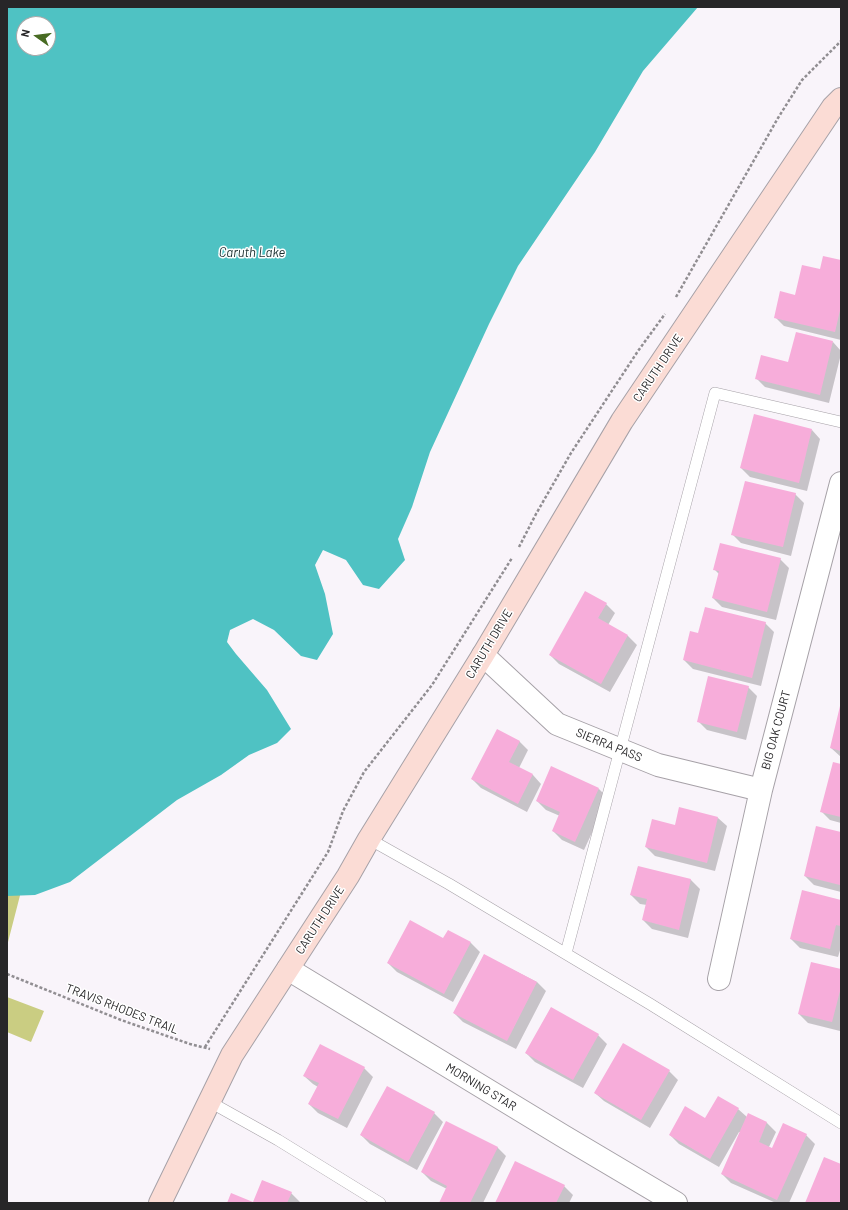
<!DOCTYPE html>
<style>
body{margin:0}
#map{position:relative;width:848px;height:1210px;overflow:hidden;background:#f9f4fa;font-family:Barlow,sans-serif}
canvas{display:block}
.frame{position:absolute;inset:0;border:8px solid #272628;pointer-events:none}
.north{position:absolute;left:16px;top:16px;width:40px;height:40px;box-sizing:border-box;background:#fff;border:1px solid #a9a8a9;border-radius:50%;rotate:284deg;font-size:11px;font-weight:700;line-height:16px;text-align:center;color:#272628}
.north::after{content:'';display:block;margin:auto;width:14px;height:18px;background:#486b23;clip-path:polygon(50% 0,100% 100%,50% 72%,0 100%)}
</style>
<div id="map">
<canvas width="848" height="1210"></canvas>
<div class="frame"></div>
<div class="north">N</div>
</div>
<script>
const c = document.querySelector('canvas').getContext('2d');
c.lineJoin = 'round';
function fill(path, color) {
  c.fillStyle = color;
  c.fill(path, 'evenodd');
}
function toPath(rows) {
  const path = new Path2D();
  for (const r of rows) {
    path.moveTo(r[0], r[1]);
    for (let i = 2; i < r.length; i += 2) path.lineTo(r[i], r[i + 1]);
  }
  return path;
}
function strokePath(path, color, width, dash) {
  c.strokeStyle = color;
  c.lineWidth = width;
  c.lineCap = dash ? 'butt' : 'round';
  c.setLineDash(dash || []);
  c.stroke(path);
}
function write(font, color, halo, rows, align = 'center') {
  c.font = font + ' Barlow,sans-serif';
  c.lineWidth = 3;
  c.setLineDash([]);
  c.textBaseline = 'middle';
  c.strokeStyle = halo;
  c.fillStyle = color;
  for (const [text, x, y, turn = 0] of rows) {
    c.save();
    c.translate(x, y);
    c.rotate((+turn || 0) * Math.PI / 180);
    c.textAlign = isNaN(turn) ? turn : align;
    if (halo) c.strokeText(text, 0, 0);
    c.fillText(text, 0, 0);
    c.restore();
  }
}
fill(toPath([
 [7,856,25,876,7,946],
 [7,997,44,1011,31,1042,7,1032]
]), '#cacd82');
fill(toPath([
 [7,7,698,7,643,71,595,152,518,266,489,324,430,452,412,507,398,539,405,560,379,589,363,585,346,560,323,550,315,565,325,594,333,634,317,660,301,656,274,630,253,619,230,630,227,642,236,654,267,690,291,729,277,743,249,755,221,775,177,800,70,882,35,895,7,896],
 [24,24,48,24,48,48,24,48]
]), '#4fc2c3');
fill(toPath([
 [841,261,841,340,784,326,775,317,821,270],
 [833,342,841,351,841,354,829,403,765,387,756,378],
 [812,430,820,439,807,491,750,477,741,468],
 [795,494,804,503,791,556,741,543,732,534],
 [780,559,789,568,776,620,722,607,713,598,719,574,714,569],
 [606,604,615,613,608,625,628,636,637,645,610,692,559,664,550,655],
 [765,623,774,632,761,686,693,669,684,660,699,634],
 [748,687,757,696,746,740,707,730,698,721],
 [841,708,841,757,831,748],
 [519,741,528,750,519,768,533,775,541,784,527,812,481,788,472,779],
 [841,765,841,823,830,820,821,811],
 [599,789,608,798,584,850,562,840,553,831,560,816,546,810,537,801],
 [718,818,727,826,715,871,655,856,646,847,675,826],
 [841,833,841,892,814,885,805,876],
 [638,867,691,880,700,889,688,938,652,929,643,920,647,905,640,904,631,895],
 [841,901,841,947,838,957,800,948,791,939],
 [448,931,471,943,480,952,453,1002,397,972,388,963,444,939],
 [484,955,537,982,546,991,516,1049,463,1022,454,1013],
 [841,970,840,1031,808,1023,799,1014],
 [551,1008,598,1035,607,1044,583,1088,535,1062,526,1053],
 [364,1068,373,1077,347,1128,318,1113,309,1104,318,1087,313,1084,304,1076],
 [669,1071,678,1080,650,1128,604,1101,595,1093],
 [738,1109,747,1117,748,1115,767,1123,776,1132,769,1147,772,1149,806,1135,815,1144,789,1203,776,1203,731,1183,722,1174,741,1132,739,1132,719,1167,679,1144,670,1135,706,1119],
 [434,1113,443,1122,417,1170,370,1144,361,1135],
 [497,1147,506,1156,483,1203,440,1203,447,1189,431,1181,422,1172],
 [564,1186,573,1195,569,1203,496,1203],
 [291,1193,300,1202,300,1203,228,1203,254,1203]
]), '#0003');
fill(toPath([
 [823,256,841,260,841,306,835,332,774,318,780,291,795,295,802,265,820,269],
 [796,332,833,341,820,395,755,379,761,355,788,362],
 [754,414,812,429,799,483,740,468],
 [745,481,796,493,783,547,731,535],
 [720,543,781,558,767,612,712,598,719,571,713,570],
 [585,591,607,603,598,618,628,635,601,684,549,655],
 [705,607,766,622,752,678,683,660,690,631,698,633],
 [708,676,749,686,737,732,697,722],
 [840,706,841,706,841,751,830,748],
 [497,729,520,741,509,762,533,774,518,804,471,779],
 [833,762,841,764,841,817,820,812],
 [551,766,599,788,575,842,552,831,560,812,536,801],
 [679,807,718,817,707,863,645,847,652,819,675,825],
 [816,826,841,832,841,880,840,885,804,876],
 [638,866,691,879,679,930,642,920,647,899,630,895],
 [802,890,841,900,841,926,836,925,830,949,790,939],
 [410,920,443,938,448,930,471,942,444,994,387,963],
 [484,954,537,982,507,1041,453,1013],
 [811,962,841,969,841,991,840,991,832,1022,798,1014],
 [551,1007,599,1034,573,1080,525,1053],
 [623,1043,670,1070,641,1120,594,1093],
 [320,1044,365,1067,338,1119,308,1104,319,1083,303,1076],
 [387,1086,435,1112,408,1162,360,1135],
 [718,1096,739,1108,710,1159,669,1135,685,1106,705,1118],
 [748,1113,767,1122,759,1142,772,1148,783,1123,807,1134,777,1200,721,1174],
 [446,1121,498,1147,470,1203,439,1203,447,1186,421,1172],
 [824,1157,841,1164,841,1203,805,1203],
 [515,1161,565,1185,556,1203,495,1203],
 [262,1180,292,1192,287,1203,227,1203,231,1193,253,1202]
]), '#f7adda');
const lane = toPath([
 [369,839,449,884,650,1004,841,1123],
 [566,953,715,393,841,422],
 [210,1102,278,1140,380,1203]
]);
const street = toPath([
 [483,655,557,724,658,765,761,790],
 [288,969,563,1136,676,1203],
 [719,979,761,790,841,483]
]);
const secondary = toPath([
 [160,1203,232,1055,348,876,369,839,483,655,622,421,833,107,841,99]
]);
strokePath(lane, '#a6a1a7', 12);
strokePath(street, '#a6a1a7', 24);
strokePath(secondary, '#a6a1a7', 24);
strokePath(toPath([
 [676,297,778,118,802,80,841,41],
 [519,547,536,514,571,453,638,351,665,314],
 [7,974,121,1020,190,1044,210,1049],
 [205,1047,328,852,343,811,364,772,432,685,512,558]
]), '#918e92', 2.5, [3, 2]);
strokePath(lane, '#fff', 11);
strokePath(street, '#fff', 22);
strokePath(secondary, '#fbdcd5', 22);
write('12px', '#272628', '#fff', [
 ["CARUTH DRIVE",658,368,-56],
 ["CARUTH DRIVE",489,644,-59],
 ["BIG OAK COURT",776,730,-75],
 ["SIERRA PASS",609,745,22],
 ["CARUTH DRIVE",320,920,-57],
 ["TRAVIS RHODES TRAIL",122,1009,21],
 ["MORNING STAR",481,1087,31]
]);
write('italic 13px', '#192e2e', '#fff', [
 ["Caruth Lake",252,253]
]);
</script>
